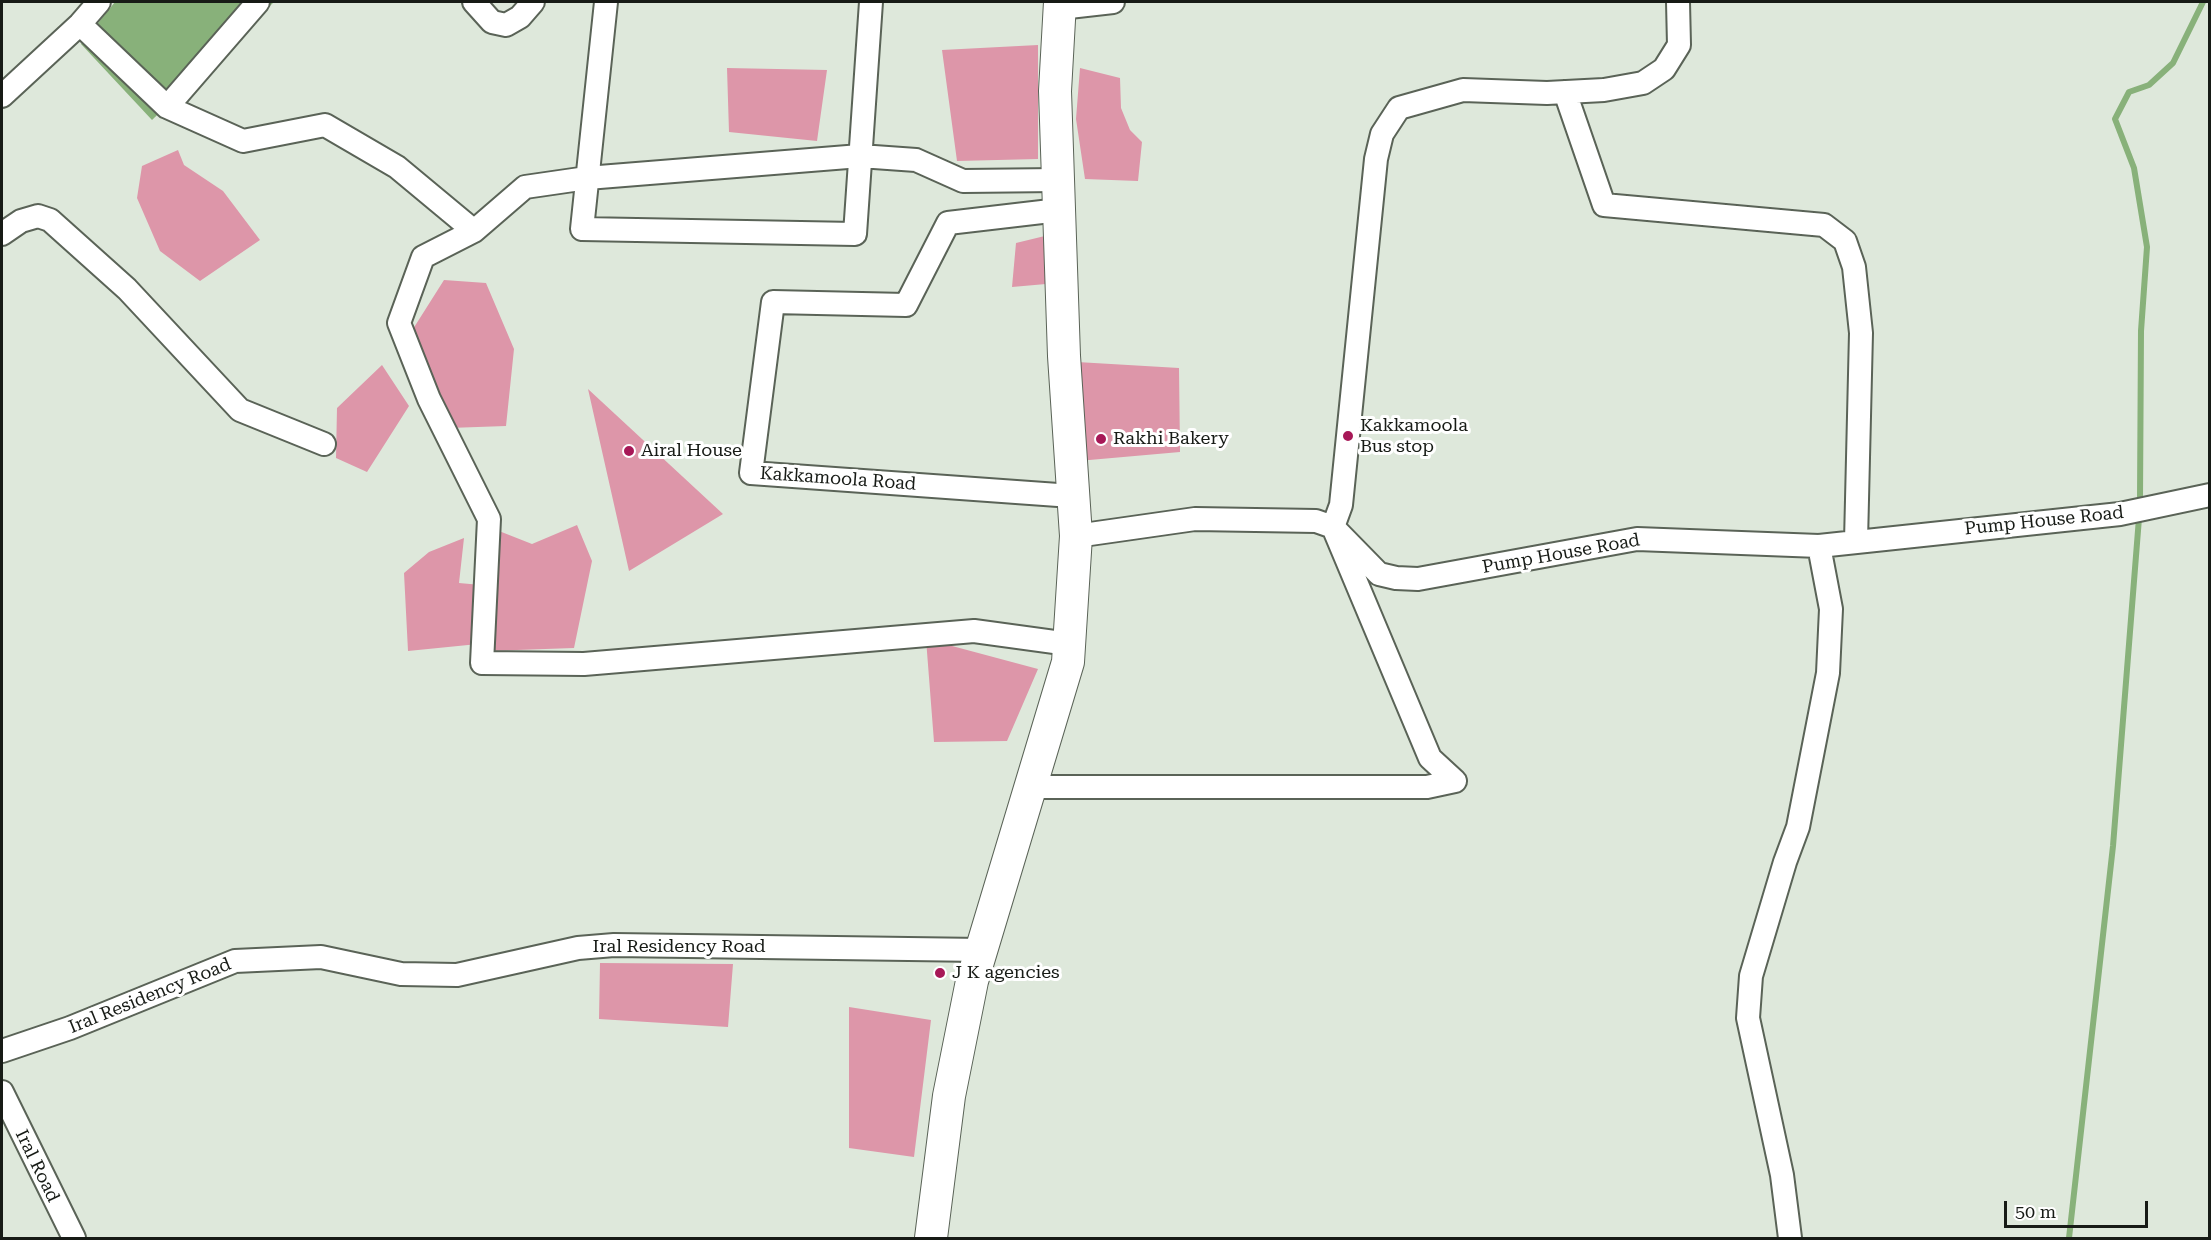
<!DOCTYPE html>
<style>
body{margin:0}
#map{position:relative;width:2211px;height:1240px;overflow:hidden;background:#dee8db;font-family:"Roboto Serif",serif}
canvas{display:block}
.frame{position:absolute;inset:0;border:3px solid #171b16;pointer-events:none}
.scale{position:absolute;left:2004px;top:1201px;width:144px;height:27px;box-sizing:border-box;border:3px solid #171b16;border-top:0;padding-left:8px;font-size:18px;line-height:21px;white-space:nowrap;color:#171b16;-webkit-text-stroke:4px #fff;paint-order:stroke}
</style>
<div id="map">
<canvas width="2211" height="1240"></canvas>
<div class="frame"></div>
<div class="scale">50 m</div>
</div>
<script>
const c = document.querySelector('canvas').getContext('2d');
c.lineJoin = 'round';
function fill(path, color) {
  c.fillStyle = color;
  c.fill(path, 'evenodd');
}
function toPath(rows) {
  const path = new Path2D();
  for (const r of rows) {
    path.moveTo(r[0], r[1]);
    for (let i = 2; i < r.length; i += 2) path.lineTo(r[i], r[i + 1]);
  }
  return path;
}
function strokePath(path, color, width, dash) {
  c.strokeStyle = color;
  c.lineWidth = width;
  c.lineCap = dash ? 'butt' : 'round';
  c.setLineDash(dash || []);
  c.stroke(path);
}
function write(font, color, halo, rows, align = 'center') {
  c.font = font + ' "Roboto Serif",serif';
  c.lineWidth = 6;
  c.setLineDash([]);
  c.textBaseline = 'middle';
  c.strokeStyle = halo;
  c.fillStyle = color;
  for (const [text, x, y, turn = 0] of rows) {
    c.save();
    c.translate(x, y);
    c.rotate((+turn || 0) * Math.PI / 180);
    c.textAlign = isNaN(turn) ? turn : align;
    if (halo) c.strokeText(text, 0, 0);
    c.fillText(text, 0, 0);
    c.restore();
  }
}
fill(toPath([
 [115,2,274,2,152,120,81,44]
]), '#88b17a');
strokePath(toPath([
 [2140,498,2141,331,2147,247,2134,168,2115,119,2129,92,2149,85,2173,63,2203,2],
 [2069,1238,2113,846,2139,518]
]), '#88b17a', 6);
fill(toPath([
 [1038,45,1038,159,957,161,942,50],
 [727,68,827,70,817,141,729,132],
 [1080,68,1120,78,1121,108,1130,130,1142,142,1138,181,1085,179,1076,119],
 [178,150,184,165,223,191,260,240,200,281,160,251,137,198,142,166],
 [1053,234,1046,284,1012,287,1016,243],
 [444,280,486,283,514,349,506,426,449,428,413,329],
 [1077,362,1179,368,1180,452,1078,461],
 [382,365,409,406,367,472,336,458,337,408],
 [588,389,723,514,629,571],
 [577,525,592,561,574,648,488,651,499,531,532,544],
 [464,538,459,583,481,585,478,644,408,651,404,573,429,552],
 [926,639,1038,669,1007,741,934,742],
 [600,963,733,964,728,1027,599,1019],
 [849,1007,931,1020,914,1157,849,1148]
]), '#dd96a9');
const street = toPath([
 [474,2,492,22,506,25,520,17,533,2],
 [606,2,582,229,855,234,871,2],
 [1060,8,1113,2],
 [80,24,167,107,243,141,325,125,397,167,474,231],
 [1565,92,1604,205,1824,225,1845,241,1854,267,1861,333,1856,541],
 [2,96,80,24,99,2],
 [167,107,258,2],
 [1058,180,963,181,916,160,860,156,587,178,525,187,474,231,423,257,399,323,429,399,489,519,482,663,584,664,974,631,1069,644],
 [1059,210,948,223,906,305,773,302,751,473,1072,496],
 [2,234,21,221,38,216,50,220,127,289,240,410,324,444],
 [1076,536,1195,519,1316,521,1333,527,1379,574,1396,578,1418,579,1637,539,1819,546,2120,514,2210,495],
 [1031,787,1427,787,1455,781,1430,758,1333,527,1341,505,1376,159,1382,134,1399,108,1463,90,1547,93,1604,90,1643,83,1664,69,1679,45,1678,2],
 [2,1051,70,1028,235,961,321,957,401,974,457,975,578,948,614,945,982,950],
 [2,1092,74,1238],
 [1790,1238,1782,1175,1748,1018,1751,976,1785,862,1798,827,1828,673,1831,609,1819,546]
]);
const secondary = toPath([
 [931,1238,949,1096,972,981,1068,662,1076,536,1064,356,1055,91,1060,2]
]);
strokePath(street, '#5a6357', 26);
strokePath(secondary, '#5a6357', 34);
strokePath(street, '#fff', 22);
strokePath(secondary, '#fff', 32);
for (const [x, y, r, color] of [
 [1348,436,6,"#a71857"],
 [1101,439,6,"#a71857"],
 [629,451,6,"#a71857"],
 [940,973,6,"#a71857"]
]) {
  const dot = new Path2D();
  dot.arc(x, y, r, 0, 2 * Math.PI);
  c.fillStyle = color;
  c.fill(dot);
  strokePath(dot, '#fff', 2);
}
write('18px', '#171b16', '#fff', [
 ["Kakkamoola",1360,426],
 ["Bus stop",1360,447],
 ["Rakhi Bakery",1113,439],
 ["Airal House",641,451],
 ["J K agencies",952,973]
], 'left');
write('18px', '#171b16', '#fff', [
 ["Kakkamoola Road",838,479,4],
 ["Pump House Road",2044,521,-6],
 ["Pump House Road",1561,554,-10],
 ["Iral Residency Road",679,947],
 ["Iral Residency Road",150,996,-22],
 ["Iral Road",37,1166,64]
]);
</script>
